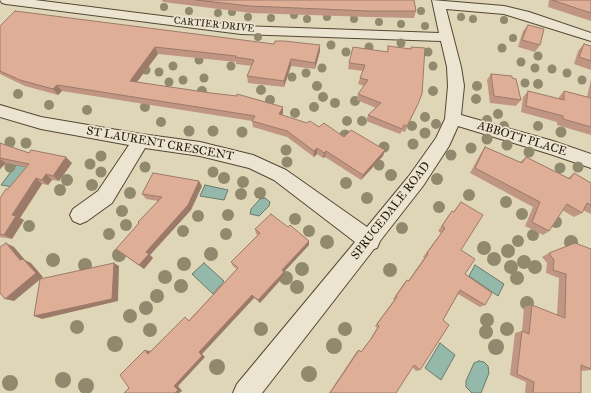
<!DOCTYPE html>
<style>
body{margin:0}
canvas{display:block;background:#dfd6b7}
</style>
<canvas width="591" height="393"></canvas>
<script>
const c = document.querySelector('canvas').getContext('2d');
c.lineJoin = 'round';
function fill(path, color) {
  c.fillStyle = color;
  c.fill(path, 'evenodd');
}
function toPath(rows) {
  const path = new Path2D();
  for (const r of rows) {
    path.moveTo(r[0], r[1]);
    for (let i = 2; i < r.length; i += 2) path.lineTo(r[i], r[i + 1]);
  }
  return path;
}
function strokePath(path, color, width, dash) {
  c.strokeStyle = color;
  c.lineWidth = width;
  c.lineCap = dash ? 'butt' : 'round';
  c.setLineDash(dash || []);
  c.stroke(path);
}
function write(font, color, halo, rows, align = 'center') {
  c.font = font + ' "IM FELL Great Primer",serif';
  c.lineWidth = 3.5;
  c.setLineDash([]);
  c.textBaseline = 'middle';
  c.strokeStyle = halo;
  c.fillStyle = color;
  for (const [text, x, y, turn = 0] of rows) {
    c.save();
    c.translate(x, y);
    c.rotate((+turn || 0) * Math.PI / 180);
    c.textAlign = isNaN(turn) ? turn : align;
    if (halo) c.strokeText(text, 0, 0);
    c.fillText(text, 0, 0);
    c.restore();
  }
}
const water = toPath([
 [16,165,28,167,13,187,1,185,16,165],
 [205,185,228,190,224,200,200,196,205,185],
 [265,198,270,202,269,206,259,216,250,214,251,209,260,199,265,198],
 [204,263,224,281,213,294,192,274,204,263],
 [475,265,504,284,498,296,469,276,475,265],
 [440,343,455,355,441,380,425,368,440,343],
 [479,361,484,362,488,366,489,373,481,393,472,393,466,387,466,381,474,363,479,361]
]);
fill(water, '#94b9ab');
strokePath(water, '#68796a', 1);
const minor = toPath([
 [0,0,35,0,241,26,439,33,432,0,504,6,529,12,591,33,591,41,504,14,446,9,461,67,464,86,461,115,553,141,591,154,591,168,550,154,458,126,449,146,423,186,380,241,377,248,374,249,262,393,233,393,237,384,355,242,274,180,249,168,200,156,145,148,112,203,87,221,80,224,73,221,70,215,73,209,98,191,129,145,41,129,0,117,0,105,41,117,141,134,200,142,253,155,286,170,367,227,409,176,436,138,445,119,448,86,447,67,441,41,241,34,6,4,2,3,0,0]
]);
strokePath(minor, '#544834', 2);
fill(minor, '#eae4d0');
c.fillStyle = '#90896d';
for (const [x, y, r] of [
 [164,7,4],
 [189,11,4],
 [421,11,4],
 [232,12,4],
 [218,13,4],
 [294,15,4],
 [248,17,4],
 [327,17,4],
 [461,17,4],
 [271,18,4],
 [307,19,4],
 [354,19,4],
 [473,19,4],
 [504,20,4],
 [379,22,4],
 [401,24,4],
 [425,26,4],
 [258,37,4],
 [513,38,4],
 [401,43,4.5],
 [331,45,4.5],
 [369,47,4.5],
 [502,48,4.5],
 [346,52,4.5],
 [428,52,4.5],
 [538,56,4.5],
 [199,60,4.5],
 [521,62,4.5],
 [173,66,4.5],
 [231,66,4.5],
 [433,66,4.5],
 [322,68,4.5],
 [535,68,4.5],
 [552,69,4.5],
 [146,70,4.5],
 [159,72,4.5],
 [306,73,4.5],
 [567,73,4.5],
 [292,77,4.5],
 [204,78,4.5],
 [183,80,4.5],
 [582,80,4.5],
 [169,82,4.5],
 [525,83,4.5],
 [538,84,5],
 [317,86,5],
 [477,86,5],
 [261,90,5],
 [202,91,5],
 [433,91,5],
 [18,94,5],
 [323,97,5],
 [476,99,5],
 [270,100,5],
 [355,101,5],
 [335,103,5],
 [49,105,5],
 [145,107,5],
 [314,107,5],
 [87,110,5],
 [295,113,5],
 [498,114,5],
 [425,117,5],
 [487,120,5],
 [347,121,5],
 [362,121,5],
 [161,122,5],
 [436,124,5],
 [412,126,5],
 [504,126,5],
 [538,126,5],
 [189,131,5.5],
 [213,131,5.5],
 [242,132,5.5],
 [561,132,5.5],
 [425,133,5.5],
 [345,135,5.5],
 [487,139,5.5],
 [10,142,5.5],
 [26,143,5.5],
 [413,144,5.5],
 [507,145,5.5],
 [384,147,5.5],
 [471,148,5.5],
 [286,150,5.5],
 [529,152,5.5],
 [451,155,5.5],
 [101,156,5.5],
 [287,162,5.5],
 [90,164,5.5],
 [379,165,5.5],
 [10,167,5.5],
 [145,167,5.5],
 [578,167,5.5],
 [560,168,5.5],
 [101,172,5.5],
 [213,172,5.5],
 [391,175,6],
 [224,178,6],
 [437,179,6],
 [67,180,6],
 [243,182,6],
 [346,183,6],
 [92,185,6],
 [60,190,6],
 [130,193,6],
 [260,193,6],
 [241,194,6],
 [469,195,6],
 [367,198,6],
 [506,202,6],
 [439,207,6],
 [122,211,6],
 [522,214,6],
 [228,215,6],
 [198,216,6],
 [295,219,6],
 [556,222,6],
 [126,225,6],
 [29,226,6],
 [402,228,6],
 [183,231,6],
 [309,231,6],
 [109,234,6],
 [226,234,6],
 [533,235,6],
 [327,242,7],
 [518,241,6],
 [571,242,7],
 [484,248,7],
 [508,251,7],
 [211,254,7],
 [119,255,7],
 [494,259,7],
 [53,260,7],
 [524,262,7],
 [184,264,7],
 [85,265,7],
 [511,267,7],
 [535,267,7],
 [302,269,7],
 [390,270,7],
 [165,277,7],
 [286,278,7],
 [517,278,7],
 [181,286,7],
 [297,287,7],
 [157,296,7],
 [527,303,7],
 [146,308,7],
 [130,316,7],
 [487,320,7],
 [77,327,7],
 [261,329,7],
 [345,329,7],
 [507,329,7],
 [150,330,7],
 [486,332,7],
 [115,344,8],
 [334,346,8],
 [496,347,8],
 [217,367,8],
 [309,374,8],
 [63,380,8],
 [10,383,8],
 [86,386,8]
]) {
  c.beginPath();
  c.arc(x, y, r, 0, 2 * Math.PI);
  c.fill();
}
fill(toPath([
 [162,0,414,0,416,11,414,18,367,17,251,13,163,2],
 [549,0,591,0,591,21,548,7],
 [528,25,540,45,535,52,518,47,523,31],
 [0,26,274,44,320,45,320,51,315,69,291,66,284,87,248,83,247,76,252,66,236,64,236,62,158,54,137,82,283,113,282,115,319,127,385,150,383,156,361,180,325,157,323,158,317,154,314,157,287,137,253,127,252,121,62,91,58,95,25,86,4,76,0,74],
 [584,44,591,46,591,70,574,64,578,51],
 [388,46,411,49,411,47,418,104,405,132,402,131,400,134,366,121,368,115,376,108,357,100,358,94,364,86,358,84,360,78,363,71,348,69,349,63,387,52],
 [491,74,512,78,521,100,516,106,490,103,487,80],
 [591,79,591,135,557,125,557,122,521,112,523,97,528,91,559,99,559,97,564,91,587,97],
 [0,143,29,153,72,163,59,181,52,180,48,185,42,184,20,218,24,220,12,239,0,237,0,198,8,189,26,167,6,163,0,169],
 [485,147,520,162,526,157,568,178,574,173,591,183,591,214,583,210,582,213,574,217,562,210,549,231,543,235,525,226,533,207,470,173,481,153],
 [202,186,191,210,150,255,153,258,144,269,116,249,139,223,138,222,158,201,146,199,142,194],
 [461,202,461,250,465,274,485,305,480,307,458,294,443,320,420,370,416,371,412,367,396,393,329,393,357,351,359,350,361,352,369,341,377,328,375,326,394,300,393,299,404,283,407,280,408,281,424,258,423,257,441,233,438,231,448,216,452,211,453,212],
 [288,227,309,241,309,245,284,272,284,276,260,303,254,298,202,354,205,357,178,386,182,391,179,393,124,393,129,388,150,351,189,320,237,269,233,266,231,262,258,235,256,234,255,229],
 [591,249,591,370,583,371,581,370,581,393,525,393,526,382,510,375,515,333,522,331,524,307,532,305,557,315,559,278,546,273,547,263,542,257,549,253]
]), '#c09682');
fill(toPath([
 [320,45,320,51,315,69,315,63],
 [155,47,158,54,133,87,130,81],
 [291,59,291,66,284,87,284,81],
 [57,85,62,91,58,95,53,89],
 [283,107,283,113,279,120,279,114],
 [317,148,317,154,314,157,314,151],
 [385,150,383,156,361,180,363,175],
 [326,151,325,157,323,158,324,153],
 [66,157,72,163,59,181,53,176],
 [0,159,6,163,0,169],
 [46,174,52,180,48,185,42,180],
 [36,178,42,184,20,218,24,220,12,239,4,235,12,215],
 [199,181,202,186,191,210,150,255,153,258,144,269,139,265,146,252],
 [309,241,309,245,282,274,282,270],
 [6,243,14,247,25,260,31,263,43,277,14,301,5,299,20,260],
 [114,263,119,266,118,301,42,319,34,316],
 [284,272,284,276,260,303,258,300],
 [252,295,254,298,202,354,205,357,178,386,182,391,179,393,175,393,174,386,199,352],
 [145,350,150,351,153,355,148,354]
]), '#9c7a6a');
const building = toPath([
 [196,0,414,0,416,11,368,11,250,6,196,0],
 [552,0,591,0,591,13,552,0],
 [15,11,274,44,275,41,284,41,320,45,315,63,291,59,284,81,247,76,254,60,235,57,236,56,155,47,130,81,211,93,237,96,237,94,283,107,279,114,307,123,310,121,319,127,324,123,344,137,351,130,385,150,363,175,326,151,324,153,317,148,314,151,287,131,252,121,255,116,57,85,53,89,20,80,0,71,0,26,15,11],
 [528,25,544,29,540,45,522,40,528,25],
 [584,44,591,46,591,61,579,57,584,44],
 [388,46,411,49,411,47,425,48,422,94,418,104,407,126,404,125,402,129,368,115,381,103,358,94,368,80,360,78,365,65,349,63,353,47,388,52,388,46],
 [491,74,512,76,512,78,516,79,521,100,494,96,491,74],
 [528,91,564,100,564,91,591,98,591,127,563,119,563,116,526,106,528,91],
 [0,143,29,153,31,150,66,157,53,176,46,174,42,180,36,178,12,215,16,216,4,235,0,234,0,198,6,189,8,189,29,164,0,158,0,143],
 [485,147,522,163,526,157,570,179,574,173,591,183,591,205,587,203,582,213,567,204,549,231,532,222,540,202,475,168,485,147],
 [153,173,199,181,188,205,146,252,149,254,139,265,116,249,139,223,138,222,162,197,142,194,153,173],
 [461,202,483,215,461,250,475,259,465,274,492,293,485,305,460,290,443,320,449,325,420,370,414,365,396,393,330,393,359,350,361,352,371,339,379,326,377,324,397,297,396,296,407,280,409,281,428,254,427,253,445,228,442,226,452,211,454,212,461,202],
 [271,214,288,227,290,225,309,241,282,270,284,272,258,300,252,295,199,352,202,356,174,386,178,390,175,393,124,393,129,388,120,375,145,350,148,354,185,317,189,321,238,268,231,262,260,233,255,229,271,214],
 [6,243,20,260,23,259,36,273,5,299,0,293,0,247,6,243],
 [575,243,591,249,591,369,581,365,581,393,533,393,534,382,517,374,522,331,529,334,532,305,565,318,566,274,553,270,554,260,549,253,575,243],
 [114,263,112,299,34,316,40,279,114,263]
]);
fill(building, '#dfae97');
strokePath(building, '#9c7a6a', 1);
write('10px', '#251808', '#eae4d0', [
 ["CARTIER DRIVE",214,25,6]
]);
write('12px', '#251808', '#eae4d0', [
 ["ABBOTT PLACE",522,139,17],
 ["ST LAURENT CRESCENT",160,144,10],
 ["SPRUCEDALE ROAD",391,211,-52]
]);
</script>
